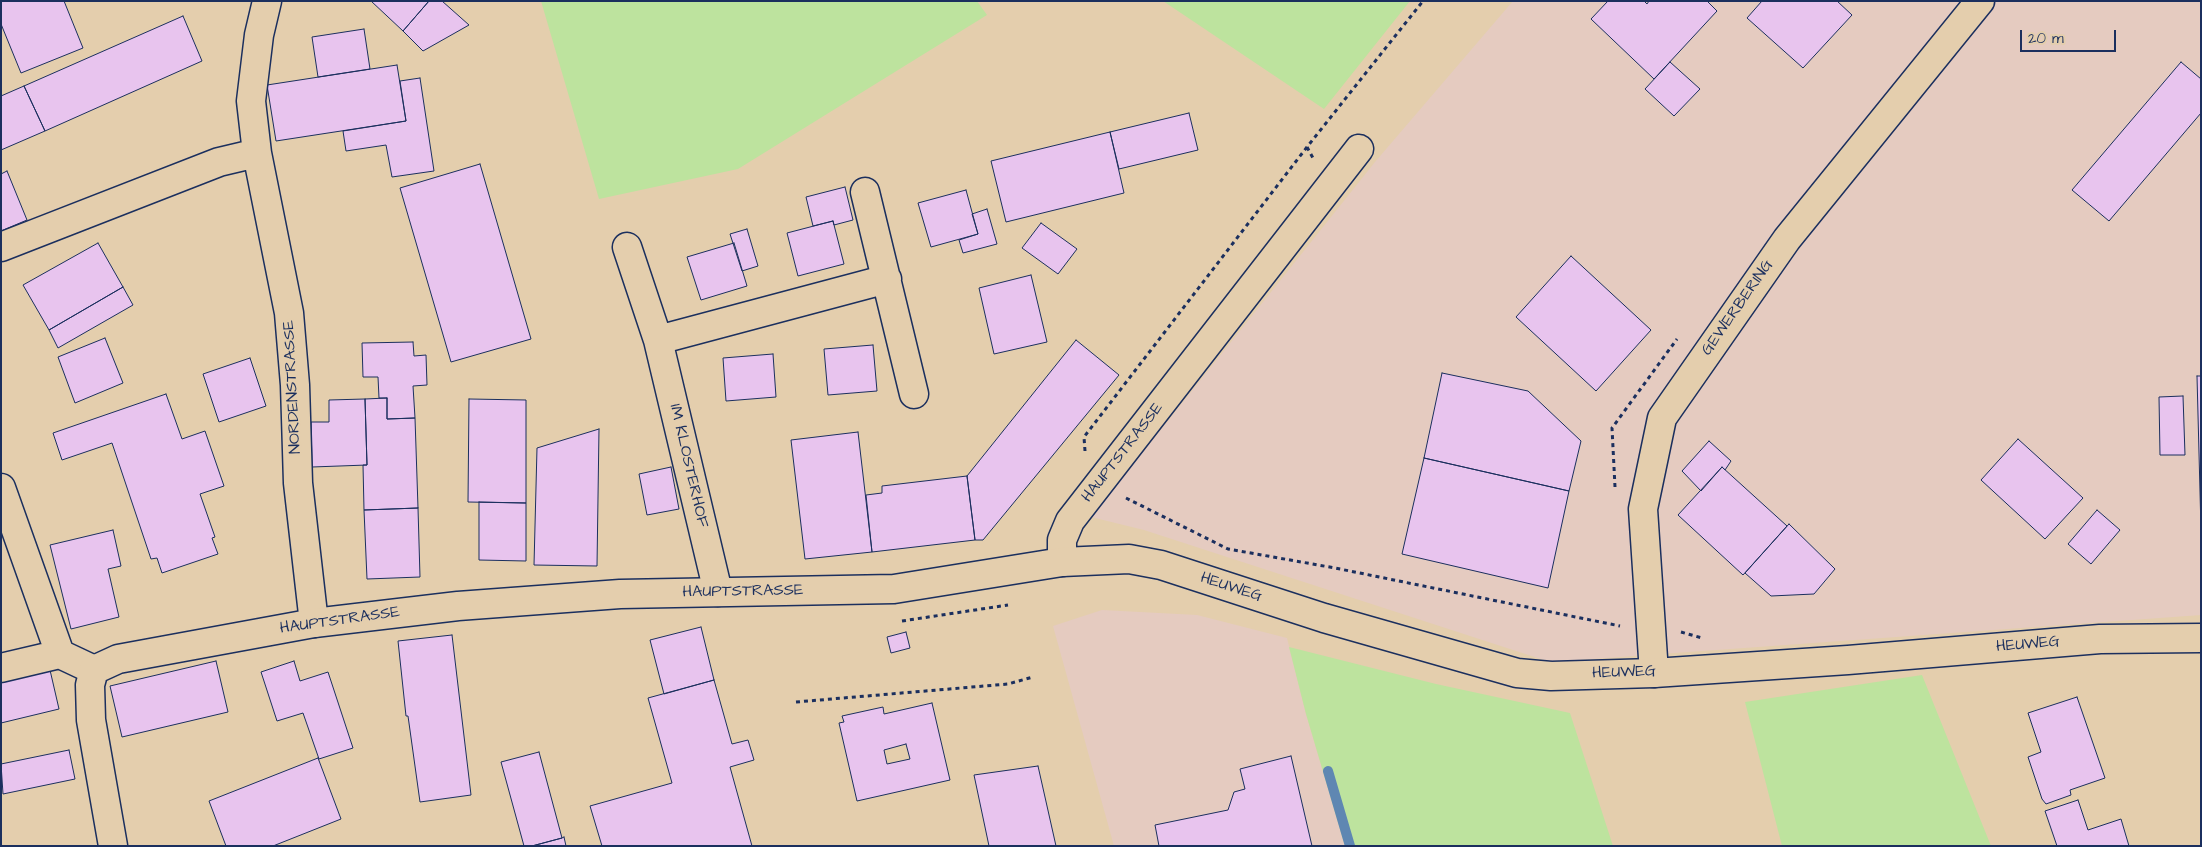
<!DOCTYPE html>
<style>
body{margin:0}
#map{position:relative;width:2202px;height:847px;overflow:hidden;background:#e4cead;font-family:"Architects Daughter",sans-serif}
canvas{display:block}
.frame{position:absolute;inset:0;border:2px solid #1b2f5e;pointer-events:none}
.scale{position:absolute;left:2020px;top:30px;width:96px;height:22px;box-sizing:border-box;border:2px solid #1b2f5e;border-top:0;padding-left:6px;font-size:15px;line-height:18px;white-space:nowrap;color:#1b2f5e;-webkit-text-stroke:4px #e4cead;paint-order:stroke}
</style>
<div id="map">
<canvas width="2202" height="847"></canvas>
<div class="frame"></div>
<div class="scale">20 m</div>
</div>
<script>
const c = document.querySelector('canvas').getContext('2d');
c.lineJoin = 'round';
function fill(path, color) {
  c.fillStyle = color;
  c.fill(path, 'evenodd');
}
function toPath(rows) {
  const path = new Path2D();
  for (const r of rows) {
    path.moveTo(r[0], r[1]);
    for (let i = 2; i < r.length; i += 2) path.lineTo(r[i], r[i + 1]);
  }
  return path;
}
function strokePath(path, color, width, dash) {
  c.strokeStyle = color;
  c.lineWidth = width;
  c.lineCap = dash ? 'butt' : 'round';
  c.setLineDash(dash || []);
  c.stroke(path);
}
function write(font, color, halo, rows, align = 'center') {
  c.font = font + ' "Architects Daughter",sans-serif';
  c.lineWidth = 4.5;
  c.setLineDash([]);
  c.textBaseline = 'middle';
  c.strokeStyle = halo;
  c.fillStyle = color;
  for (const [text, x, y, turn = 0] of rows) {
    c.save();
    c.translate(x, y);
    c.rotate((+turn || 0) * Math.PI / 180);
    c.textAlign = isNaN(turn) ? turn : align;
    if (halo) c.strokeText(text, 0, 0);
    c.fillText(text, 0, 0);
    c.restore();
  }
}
fill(toPath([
 [1513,1,2201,1,2201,615,1550,662,1144,530,1091,517,1375,162],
 [1102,610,1197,615,1287,638,1306,714,1345,846,1114,846,1053,626]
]), '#e5cbc0');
fill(toPath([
 [541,1,977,1,987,15,738,169,599,199],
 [1163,1,1410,1,1324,109],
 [1289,647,1436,684,1570,713,1613,846,1345,846,1306,714],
 [1922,675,1991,846,1782,846,1745,702]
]), '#bde39e');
strokePath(toPath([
 [1328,771,1350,846]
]), '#5f87b2', 10);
const building = toPath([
 [1,1,64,1,83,48,21,73,1,24,1,1],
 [371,1,429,1,403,31,371,1],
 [429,1,442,1,469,25,423,51,403,31,429,1],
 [1608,1,1644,1,1647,4,1649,1,1707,1,1717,11,1654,79,1591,19,1608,1],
 [1762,1,1837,1,1852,15,1803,68,1747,18,1762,1],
 [183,16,202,61,45,131,24,86,183,16],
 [364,29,370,69,318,77,312,37,364,29],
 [1670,62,1700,89,1674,116,1645,89,1670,62],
 [2181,62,2201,79,2201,113,2109,221,2072,190,2181,62],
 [397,65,406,121,276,141,267,85,397,65],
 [420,78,434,171,392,177,386,145,346,151,343,131,406,121,400,81,420,78],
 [24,86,45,131,1,150,1,96,24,86],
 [1189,113,1198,150,1119,169,1110,132,1189,113],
 [1110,132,1124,193,1006,222,991,161,1110,132],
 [480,164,531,339,451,362,400,188,480,164],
 [7,171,27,220,1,231,1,174,7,171],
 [845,187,853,220,834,225,833,221,813,226,806,197,845,187],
 [966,190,978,234,931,247,918,203,966,190],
 [987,209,997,244,963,253,959,240,978,234,972,214,987,209],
 [833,221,844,264,798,276,787,233,833,221],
 [1041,223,1077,249,1058,274,1022,248,1041,223],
 [747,229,758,266,742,271,730,234,747,229],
 [98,243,123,287,49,330,23,285,98,243],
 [734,243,747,286,701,300,687,257,734,243],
 [1571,256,1651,330,1596,391,1516,317,1571,256],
 [1031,275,1047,342,994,354,979,288,1031,275],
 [123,287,133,305,58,348,49,330,123,287],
 [105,338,123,383,75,403,58,357,105,338],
 [1076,340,1119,375,983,540,975,540,967,476,1076,340],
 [413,342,414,356,426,355,427,385,413,386,415,418,387,419,387,398,379,398,378,377,363,377,362,343,413,342],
 [873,345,877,391,828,395,824,349,873,345],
 [773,354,776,397,726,401,723,358,773,354],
 [250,358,266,406,219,422,203,374,250,358],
 [1442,373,1528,391,1581,441,1569,491,1424,458,1442,373],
 [2197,376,2201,376,2201,530,2197,376],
 [166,394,182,439,205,431,224,486,200,494,215,537,212,538,218,554,162,573,157,558,151,559,112,443,62,460,53,433,166,394],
 [2183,396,2185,455,2160,455,2159,397,2183,396],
 [387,398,387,419,415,418,418,508,364,510,363,465,367,465,365,399,387,398],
 [365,399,367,465,312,467,311,422,329,422,329,400,365,399],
 [469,399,526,400,526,503,468,502,469,399],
 [599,429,597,566,534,565,537,448,599,429],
 [858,432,872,552,805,559,791,440,858,432],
 [2018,439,2083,498,2045,539,1981,480,2018,439],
 [1709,441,1731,461,1725,470,1722,467,1701,491,1682,471,1709,441],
 [1424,458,1569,491,1548,588,1402,554,1424,458],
 [671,467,679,509,647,515,639,474,671,467],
 [1722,467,1787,526,1743,575,1678,515,1722,467],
 [967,476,975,540,872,552,866,495,882,493,882,486,967,476],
 [479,502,526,503,526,561,479,560,479,502],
 [418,508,420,577,367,579,364,510,418,508],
 [2097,510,2120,530,2091,564,2068,544,2097,510],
 [1789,524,1835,569,1814,594,1771,596,1745,573,1789,524],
 [113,530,121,566,108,569,119,617,71,629,50,545,113,530],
 [701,627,714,680,664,694,650,640,701,627],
 [906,632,910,648,891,653,887,637,906,632],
 [452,635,471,795,420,802,408,716,406,716,398,641,452,635],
 [216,661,228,712,122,737,110,686,216,661],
 [294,661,300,681,328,672,353,748,319,759,303,713,277,721,261,672,294,661],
 [50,670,59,709,1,723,1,682,50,670],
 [714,680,732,744,748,740,754,760,730,767,752,846,602,846,590,806,672,783,648,698,714,680],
 [2077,697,2105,778,2070,790,2071,795,2046,804,2042,799,2028,757,2041,752,2028,713,2077,697],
 [932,703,950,780,857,801,839,723,844,722,842,716,883,707,884,714,932,703],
 [906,744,910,759,887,764,884,750,906,744],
 [69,750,75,779,3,794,1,764,69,750],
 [539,752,562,838,532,846,524,846,501,762,539,752],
 [1291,756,1312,846,1159,846,1155,825,1228,810,1234,792,1245,789,1240,769,1291,756],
 [318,758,341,819,273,846,226,846,209,801,318,758],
 [1038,766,1056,846,989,846,974,775,1038,766],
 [2078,800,2088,830,2121,819,2129,846,2057,846,2045,811,2078,800],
 [564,837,566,846,532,846,562,838,564,837]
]);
fill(building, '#e8c4ee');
strokePath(building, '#1b2f5e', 1);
const minor = toPath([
 [257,153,289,313,295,385,298,483,314,623],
 [865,192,914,394],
 [1,247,219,162,257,153,251,101,259,35,267,1],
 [627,247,658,340],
 [1,488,60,654,94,670],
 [1062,562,1062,540,1070,521,1359,149],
 [718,592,658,340,887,279],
 [1,668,60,654],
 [1654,673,1643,509,1662,418,1787,239,1980,1]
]);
const tertiary = toPath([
 [113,846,91,720,90,685,94,670,118,659,314,623,458,606,620,594,894,589,1062,562,1129,559,1161,565,1324,618,1517,673,1551,676,1654,673,1848,660,2100,639,2201,638]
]);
strokePath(minor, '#1b2f5e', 31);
strokePath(tertiary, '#1b2f5e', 31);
strokePath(toPath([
 [1307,147,1314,160],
 [1085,451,1084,437,1307,147,1423,1],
 [1615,487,1612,428,1677,339],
 [1126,498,1228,549,1335,568,1620,626],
 [902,621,1008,605],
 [1681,632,1702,638],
 [796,702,1008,684,1033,677]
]), '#1b2f5e', 3, [4, 4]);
strokePath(minor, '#e4cead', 28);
strokePath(tertiary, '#e4cead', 28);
write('16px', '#1b2f5e', '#e4cead', [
 ["GEWERBERING",1738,308,-55],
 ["NORDENSTRASSE",293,387,-93],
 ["HAUPTSTRASSE",1123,453,-52],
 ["IM KLOSTERHOF",688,466,77],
 ["HEUWEG",1231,588,18],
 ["HAUPTSTRASSE",743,592,-1],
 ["HAUPTSTRASSE",340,621,-8],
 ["HEUWEG",2028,645,-5],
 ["HEUWEG",1624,673,-2]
]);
</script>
